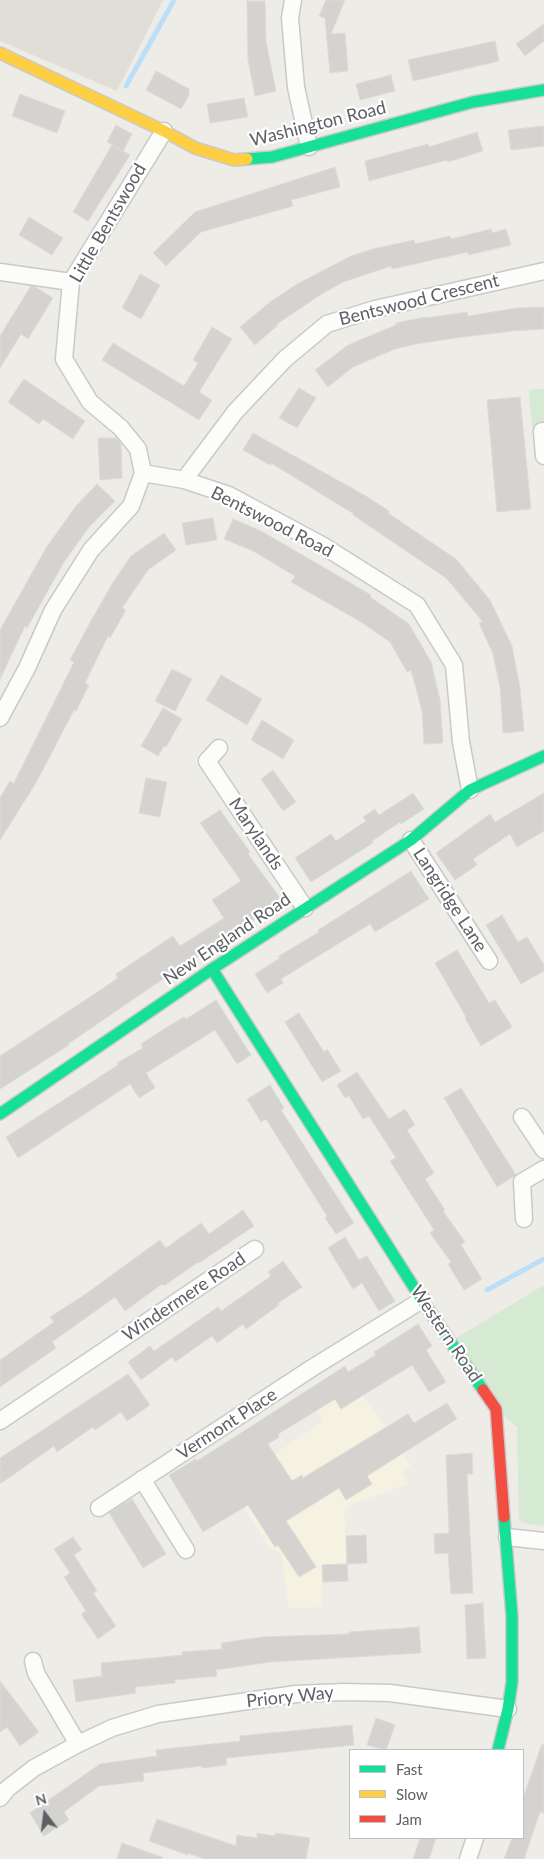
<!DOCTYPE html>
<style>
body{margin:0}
#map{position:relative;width:544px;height:1859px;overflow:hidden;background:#edece7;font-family:Lato,sans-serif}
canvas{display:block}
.legend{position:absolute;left:349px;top:1749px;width:175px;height:90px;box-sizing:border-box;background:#fff;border:1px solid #bec0c2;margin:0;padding:6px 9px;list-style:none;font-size:15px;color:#5d6166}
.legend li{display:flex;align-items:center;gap:10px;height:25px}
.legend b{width:25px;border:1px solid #bec0c2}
.north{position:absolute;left:20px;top:1789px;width:50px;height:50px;-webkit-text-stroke:4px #fff;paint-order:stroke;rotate:345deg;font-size:14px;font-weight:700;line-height:20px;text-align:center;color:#5d6166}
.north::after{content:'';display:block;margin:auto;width:18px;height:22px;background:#5d6166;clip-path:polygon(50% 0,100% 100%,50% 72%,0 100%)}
</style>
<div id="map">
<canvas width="544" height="1859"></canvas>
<ul class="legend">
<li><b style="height:6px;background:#16e098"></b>Fast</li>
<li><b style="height:6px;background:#ffcf43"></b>Slow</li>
<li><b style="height:6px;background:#f24e42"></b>Jam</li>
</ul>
<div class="north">N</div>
</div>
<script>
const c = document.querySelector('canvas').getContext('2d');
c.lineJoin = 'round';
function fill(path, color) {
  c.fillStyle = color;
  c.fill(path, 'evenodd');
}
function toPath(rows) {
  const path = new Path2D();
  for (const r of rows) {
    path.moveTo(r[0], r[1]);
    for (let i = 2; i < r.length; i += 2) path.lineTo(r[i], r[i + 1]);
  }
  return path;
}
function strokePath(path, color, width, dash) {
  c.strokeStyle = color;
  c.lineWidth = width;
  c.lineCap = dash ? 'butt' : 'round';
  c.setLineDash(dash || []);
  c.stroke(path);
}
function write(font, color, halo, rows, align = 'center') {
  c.font = font + ' Lato,sans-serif';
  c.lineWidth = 4.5;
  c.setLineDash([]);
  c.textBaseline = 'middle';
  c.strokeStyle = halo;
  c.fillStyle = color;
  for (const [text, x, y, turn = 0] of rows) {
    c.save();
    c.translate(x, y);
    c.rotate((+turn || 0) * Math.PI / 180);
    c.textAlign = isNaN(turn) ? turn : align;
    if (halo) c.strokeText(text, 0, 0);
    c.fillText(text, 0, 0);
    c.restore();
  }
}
fill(toPath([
 [345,1366,363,1396,386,1427,411,1466,402,1471,408,1484,350,1505,344,1513,347,1564,322,1565,322,1607,289,1608,281,1553,268,1545,228,1482,233,1482,324,1421,306,1392,323,1379]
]), '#f6f2e1');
fill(toPath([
 [0,0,163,0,117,91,0,41]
]), '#e0ded7');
fill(toPath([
 [544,389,544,425,532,426,529,390],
 [544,1285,544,1526,522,1523,519,1519,517,1427,496,1409,450,1342]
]), '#d5e9d3');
strokePath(toPath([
 [126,86,174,0],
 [487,1290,544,1259]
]), '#bcdef7', 5);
const building = toPath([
 [326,0,345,0,331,34,345,33,348,71,330,73,325,18,319,16,326,0],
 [247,1,265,1,266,42,276,91,255,96,248,60,247,1],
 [544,24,544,41,525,56,516,44,544,24],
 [495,41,499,61,413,81,408,60,495,41],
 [156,71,189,89,189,95,181,109,146,90,156,71],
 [391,75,395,91,360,100,356,84,391,75],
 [20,94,65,111,57,133,12,116,20,94],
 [244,98,248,117,210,123,207,104,244,98],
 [116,125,132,134,123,151,107,142,116,125],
 [544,126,544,146,511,150,508,130,544,126],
 [477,132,483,151,448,162,447,160,369,181,365,161,428,144,429,147,477,132],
 [112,145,130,155,88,221,73,212,112,145],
 [335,167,340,187,291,200,293,206,201,232,166,266,153,253,195,212,335,167],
 [29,217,63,238,52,255,19,235,29,217],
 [491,229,492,233,506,229,511,245,468,255,468,252,392,269,391,266,343,282,320,295,277,324,278,325,255,345,240,327,270,302,297,284,351,256,373,249,414,240,415,244,450,236,451,239,491,229],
 [140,274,160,285,141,319,122,308,140,274],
 [31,286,35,287,53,298,28,339,21,334,0,368,0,336,31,286],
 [544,307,544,329,512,331,455,338,416,344,395,349,353,367,328,387,315,370,348,345,396,325,396,323,425,317,425,318,467,312,468,316,517,308,544,307],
 [212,327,232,339,199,392,212,400,199,420,102,360,113,343,184,386,198,363,193,360,212,327],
 [24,379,85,421,73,439,43,419,39,424,8,402,24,379],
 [299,388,316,398,297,428,279,418,299,388],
 [520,397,531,509,497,512,487,400,520,397],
 [253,433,366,496,389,511,388,513,456,559,490,600,512,646,520,688,524,731,503,733,500,687,493,654,479,623,483,622,446,578,353,515,354,514,271,463,270,465,243,450,253,433],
 [98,438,116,438,121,444,122,478,100,480,98,438],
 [97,484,115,501,89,527,64,562,27,628,25,626,0,679,0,630,46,548,76,506,97,484],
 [213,518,217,540,186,545,182,523,213,518],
 [233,519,261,531,335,574,371,595,370,597,409,624,431,662,440,700,443,743,424,744,422,711,411,670,407,672,390,642,361,622,291,582,295,576,253,551,224,539,233,519],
 [164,533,176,550,148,570,122,608,126,610,110,638,108,636,85,683,89,685,76,711,74,710,37,781,0,840,0,798,10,781,14,783,74,662,70,660,92,619,112,584,131,556,164,533],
 [172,669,192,679,175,711,155,701,172,669],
 [221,675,262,699,247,725,206,700,221,675],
 [163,708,182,719,166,747,164,746,158,756,141,746,163,708],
 [262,720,294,740,283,759,251,740,262,720],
 [273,770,296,802,283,811,261,779,273,770],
 [146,778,167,782,160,817,139,813,146,778],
 [413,793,424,809,401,824,400,822,372,841,373,843,365,848,311,882,295,858,331,834,336,841,366,821,363,817,375,809,379,815,413,793],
 [544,793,544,831,517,847,510,834,473,859,477,865,455,880,436,853,490,814,495,822,544,793],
 [220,810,250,852,248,854,281,899,238,932,179,968,68,1044,69,1045,0,1089,0,1056,93,995,118,978,116,974,173,936,180,946,224,918,212,900,241,881,200,823,220,810],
 [411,871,429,899,375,932,370,924,281,979,283,983,267,993,255,974,280,958,279,956,319,932,318,930,411,871],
 [502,915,518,942,527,937,544,965,544,971,521,984,486,925,502,915],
 [457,950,489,1003,495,1000,512,1027,481,1046,465,1018,466,1017,435,963,457,950],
 [216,1000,251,1055,237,1064,215,1030,146,1073,155,1088,139,1098,130,1084,18,1158,6,1137,118,1065,117,1063,143,1048,141,1044,164,1029,184,1017,186,1019,216,1000],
 [299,1013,324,1052,327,1049,341,1071,322,1082,285,1022,299,1013],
 [357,1072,389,1119,405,1109,415,1125,407,1130,434,1173,425,1179,445,1210,443,1211,465,1242,461,1245,482,1279,464,1290,448,1264,451,1262,430,1233,434,1230,390,1161,396,1158,369,1116,363,1119,349,1096,345,1098,337,1085,357,1072],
 [270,1085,284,1108,281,1110,354,1223,336,1234,325,1218,327,1216,266,1119,261,1122,247,1099,270,1085],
 [461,1088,516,1175,497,1187,444,1098,461,1088],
 [243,1210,254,1226,199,1263,198,1262,164,1286,162,1284,125,1311,115,1297,52,1342,56,1348,0,1387,0,1360,54,1322,50,1317,83,1296,160,1240,166,1248,201,1223,209,1234,243,1210],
 [345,1237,359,1260,367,1256,395,1301,379,1311,362,1283,353,1289,328,1248,345,1237],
 [283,1261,302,1287,278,1303,279,1305,246,1329,243,1324,217,1343,212,1336,175,1362,172,1357,141,1380,128,1362,150,1346,154,1351,218,1307,221,1311,271,1276,268,1272,283,1261],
 [418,1324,432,1346,426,1350,446,1382,429,1392,412,1365,341,1409,335,1399,278,1434,279,1437,268,1444,292,1481,302,1475,303,1478,408,1414,414,1423,447,1403,457,1419,367,1476,372,1484,346,1500,339,1488,286,1521,316,1567,299,1577,278,1545,275,1547,248,1505,203,1532,169,1475,196,1459,197,1461,233,1438,345,1366,348,1372,376,1355,374,1352,418,1324],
 [128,1374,150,1405,127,1421,121,1412,95,1430,93,1427,57,1452,54,1446,0,1484,0,1458,128,1374],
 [472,1453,473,1474,467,1474,473,1593,451,1594,448,1553,435,1554,434,1534,449,1533,446,1455,472,1453],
 [132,1499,166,1554,143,1568,109,1513,132,1499],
 [366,1535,367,1563,347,1564,346,1536,366,1535],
 [73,1537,82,1550,74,1555,97,1591,93,1593,116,1626,98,1639,81,1614,86,1611,64,1577,70,1573,54,1549,73,1537],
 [347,1564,348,1581,323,1582,322,1565,347,1564],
 [483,1603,486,1658,467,1659,465,1605,483,1603],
 [419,1627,421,1653,271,1662,216,1670,217,1676,175,1680,175,1683,135,1687,136,1693,76,1702,73,1680,102,1676,101,1663,183,1655,182,1652,222,1649,221,1643,262,1637,349,1634,349,1632,419,1627],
 [0,1681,39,1732,20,1746,7,1727,0,1732,0,1681],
 [376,1718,395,1725,386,1750,367,1745,376,1718],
 [352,1725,354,1745,226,1758,227,1765,202,1768,202,1766,143,1773,144,1781,99,1786,64,1812,69,1820,44,1836,30,1813,100,1764,157,1756,156,1750,240,1741,240,1736,352,1725],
 [542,1744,544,1745,544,1813,540,1812,524,1859,504,1859,512,1838,523,1838,523,1798,542,1744],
 [157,1819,236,1846,237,1835,257,1838,257,1833,275,1836,275,1833,310,1838,306,1859,204,1859,188,1853,188,1855,149,1841,157,1819],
 [420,1838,436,1838,429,1859,413,1859,420,1838],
 [122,1843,162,1857,162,1859,117,1859,122,1843]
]);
fill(building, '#d4d3d0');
strokePath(building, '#dcdbd6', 1);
const street = toPath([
 [293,0,290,18,296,87,309,147],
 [0,272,71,282],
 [542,431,544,456],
 [143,473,184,480,229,495,322,545,417,605,454,665,461,742,470,790],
 [143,473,138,449,121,428,90,402,64,359,71,282,164,131],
 [184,480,235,412,285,359,327,324,375,309,544,271],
 [0,718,27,668,53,610,91,550,131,506,143,473],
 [219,748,207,761,305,908],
 [411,840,489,961],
 [522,1117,544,1150],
 [524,1219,522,1182,544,1169],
 [0,1421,255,1249],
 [142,1479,186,1550],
 [99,1508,312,1368,422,1300],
 [507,1537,544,1541],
 [33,1661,36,1673,78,1744],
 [0,1798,7,1789,34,1768,78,1744,112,1728,158,1714,296,1694,344,1692,390,1693,508,1709],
 [468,1859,475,1838]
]);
const fast = toPath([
 [247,159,272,157,473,102,544,90],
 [212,969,422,1300,483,1390],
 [0,1114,212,969,411,840,470,790,544,756],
 [498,1750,508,1709,512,1682,512,1616,504,1517]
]);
const slow = toPath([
 [0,53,164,131,195,148,234,160,247,159]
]);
const jam = toPath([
 [483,1390,496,1409,504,1517]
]);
strokePath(street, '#c9c9c8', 19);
strokePath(fast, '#cacac9', 14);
strokePath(slow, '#cacac9', 14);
strokePath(jam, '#cacac9', 14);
strokePath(street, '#fcfcfb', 16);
strokePath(fast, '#16e098', 11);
strokePath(slow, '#ffcf43', 11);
strokePath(jam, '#f24e42', 11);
write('18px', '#5d6166', '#fff', [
 ["Washington Road",318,124,-14],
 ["Little Bentswood",108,223,-60],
 ["Bentswood Crescent",419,300,-14],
 ["Bentswood Road",272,522,27],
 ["Marylands",256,834,56],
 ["Langridge Lane",450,900,57],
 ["New England Road",227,939,-34],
 ["Windermere Road",184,1297,-34],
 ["Western Road",446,1334,56],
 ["Vermont Place",227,1424,-33],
 ["Priory Way",290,1697,-6]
]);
</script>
